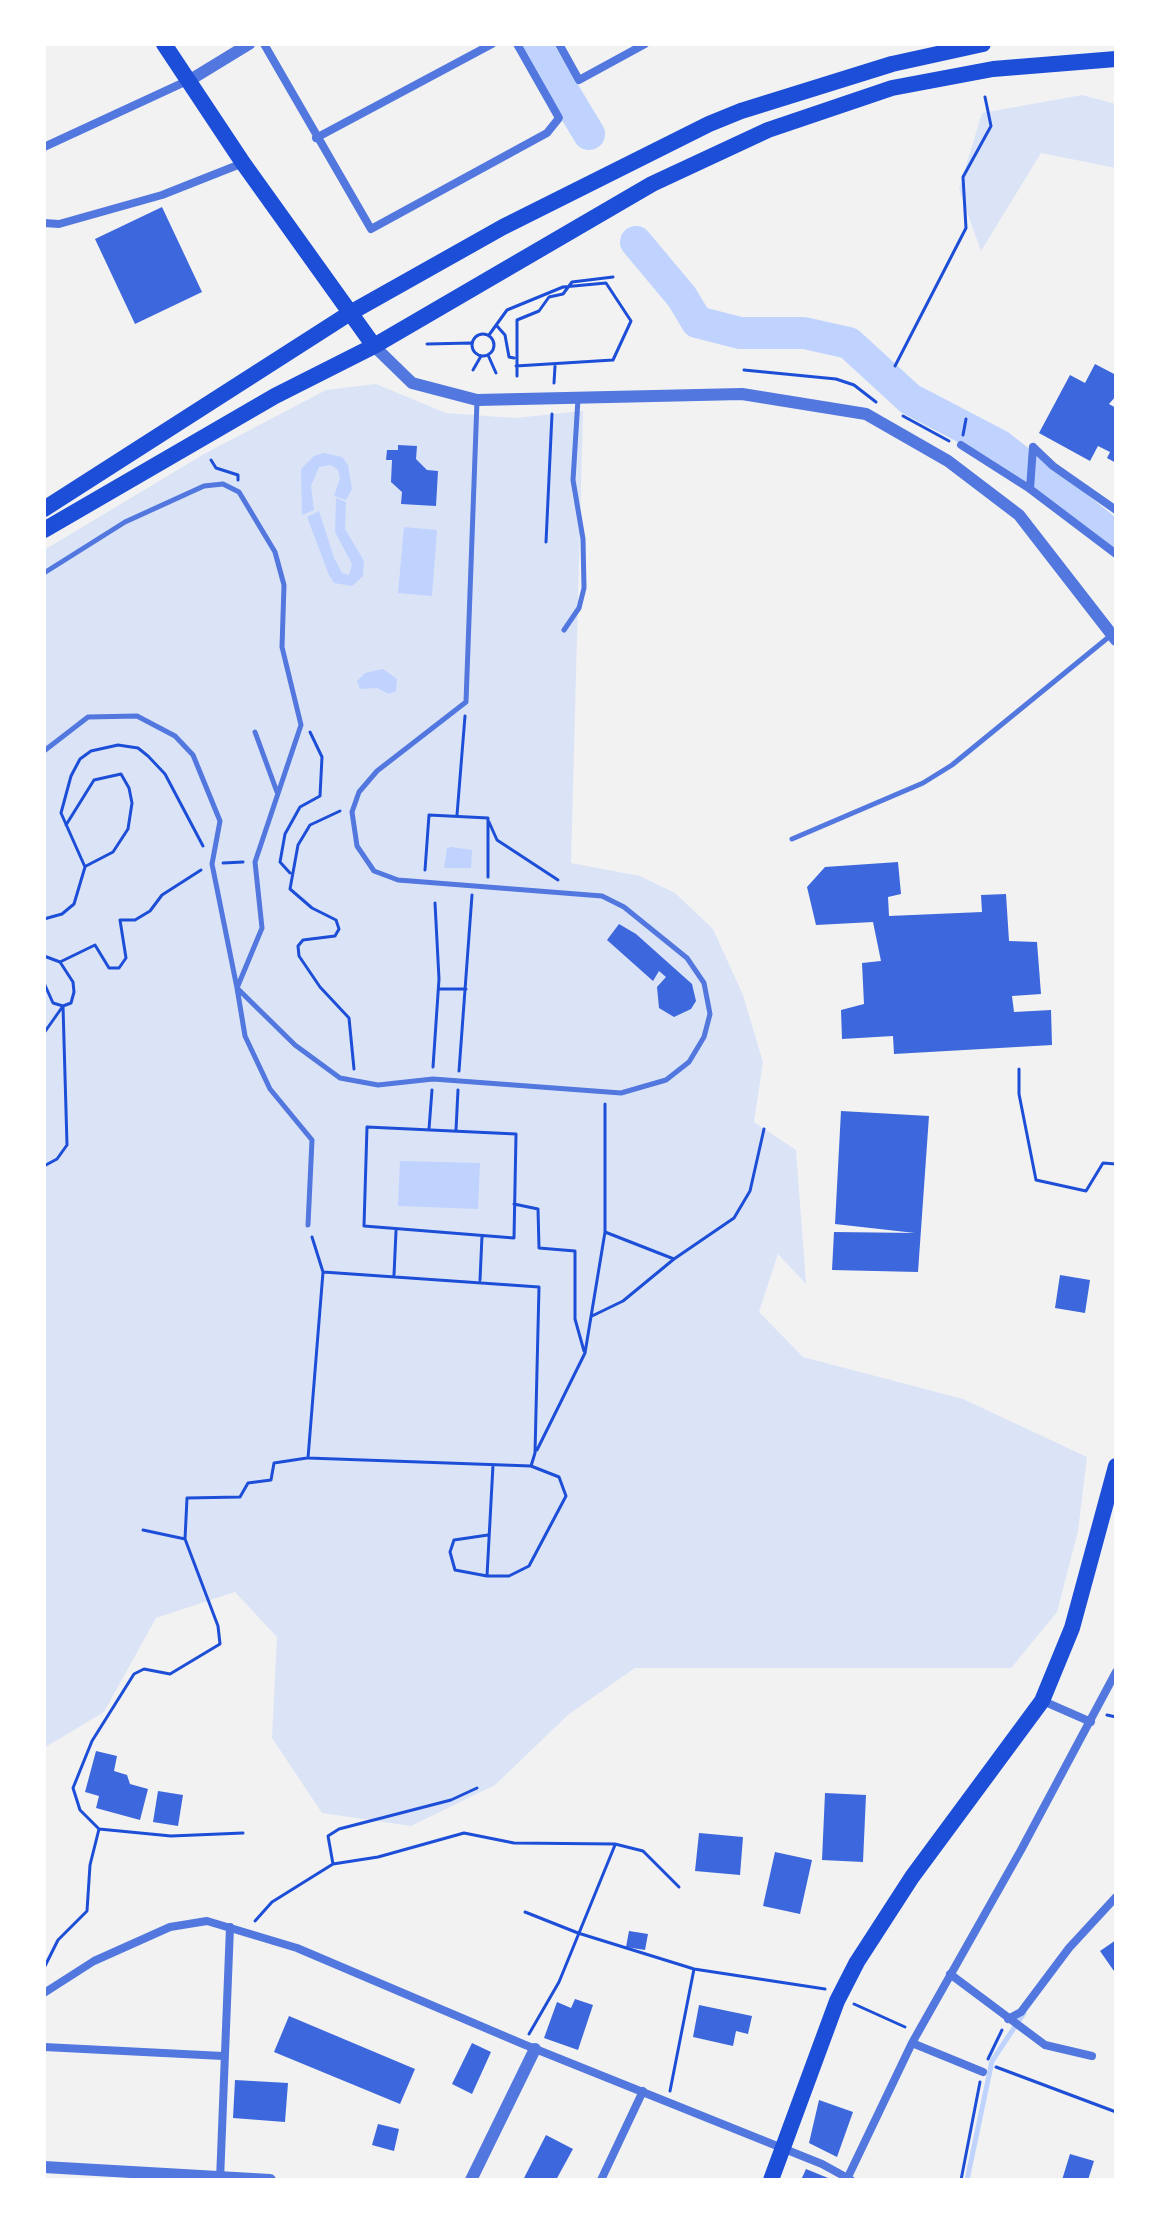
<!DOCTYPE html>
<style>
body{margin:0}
#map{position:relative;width:1160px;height:2224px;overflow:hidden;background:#f2f2f2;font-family:"Zilla Slab",serif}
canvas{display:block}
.frame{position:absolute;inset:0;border:46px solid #fff;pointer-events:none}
</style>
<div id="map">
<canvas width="1160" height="2224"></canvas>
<div class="frame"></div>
</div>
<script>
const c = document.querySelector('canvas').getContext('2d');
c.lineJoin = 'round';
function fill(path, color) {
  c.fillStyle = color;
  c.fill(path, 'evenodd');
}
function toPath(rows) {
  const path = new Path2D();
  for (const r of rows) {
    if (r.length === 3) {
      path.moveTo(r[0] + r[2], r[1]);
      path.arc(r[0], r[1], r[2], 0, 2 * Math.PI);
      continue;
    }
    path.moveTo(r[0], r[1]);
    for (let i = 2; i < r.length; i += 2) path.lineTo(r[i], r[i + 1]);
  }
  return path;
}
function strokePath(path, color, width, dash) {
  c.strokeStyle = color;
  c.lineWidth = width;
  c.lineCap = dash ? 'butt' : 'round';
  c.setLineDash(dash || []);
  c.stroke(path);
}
fill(toPath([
 [1082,95,1116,104,1116,168,1041,153,981,251,959,189,982,113],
 [376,384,446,413,515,418,583,411,571,863,640,876,675,893,713,929,743,995,763,1062,754,1122,796,1150,806,1284,778,1254,759,1312,803,1357,963,1399,1087,1457,1078,1531,1057,1612,1011,1668,635,1668,569,1714,495,1785,411,1826,322,1813,272,1738,277,1637,235,1592,156,1618,104,1712,44,1748,44,550,204,454,326,390]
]), '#dbe4f7');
fill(toPath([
 [324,453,342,457,348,465,352,489,346,500,334,496,340,478,338,470,331,465,319,467,311,486,314,510,302,515,301,469,314,456],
 [336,498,346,502,345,529,364,561,363,576,352,586,334,583,329,575,307,517,319,511,334,558,342,573,349,575,352,564,335,532],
 [404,527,437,530,432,596,398,593],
 [383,669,397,679,396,691,389,694,377,688,360,689,357,681,365,673],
 [451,847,472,850,471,868,444,868,447,848],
 [400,1161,480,1163,478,1209,398,1206]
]), '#bfd3fe');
strokePath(toPath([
 [967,2180,992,2061,1024,2013]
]), '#bfd3fe', 5);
strokePath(toPath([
 [535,44,589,134],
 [636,242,682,297,697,322,740,333,804,333,849,343,910,399,1000,446,1116,538]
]), '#bfd3fe', 32);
fill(toPath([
 [162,207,202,292,135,324,95,239],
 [1095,364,1116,375,1116,396,1109,404,1116,408,1116,463,1107,458,1110,452,1098,446,1090,461,1039,433,1070,375,1085,383],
 [398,445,417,446,416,459,427,470,438,471,436,506,401,504,402,492,391,482,392,460,386,460,387,450,398,450],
 [898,862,901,894,888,897,889,916,982,912,981,895,1006,894,1009,941,1037,942,1041,994,1012,996,1014,1012,1051,1010,1052,1045,894,1054,893,1036,842,1039,841,1010,864,1004,862,963,881,961,873,922,816,925,807,887,825,867],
 [619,924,636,934,692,984,696,1001,691,1009,674,1017,659,1008,657,987,666,977,659,971,653,981,607,940],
 [841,1111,929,1116,918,1272,832,1270,834,1232,915,1233,835,1224],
 [1060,1275,1090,1280,1085,1313,1055,1308],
 [96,1751,117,1756,114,1771,127,1775,130,1784,148,1789,140,1820,96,1808,99,1796,85,1792],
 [158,1791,183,1795,178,1826,153,1822],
 [825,1793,866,1795,863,1862,822,1860],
 [699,1833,743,1837,740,1875,695,1871],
 [775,1852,812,1860,800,1914,763,1906],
 [629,1931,648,1934,645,1950,626,1947],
 [1116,1940,1116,1974,1100,1951],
 [575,1999,593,2005,578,2050,544,2038,557,2002,571,2008],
 [699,2005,752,2016,748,2034,736,2031,733,2046,693,2037],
 [289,2016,415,2069,400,2104,274,2052],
 [472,2043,491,2052,472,2094,452,2084],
 [235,2080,288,2083,285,2122,233,2118],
 [819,2100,853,2112,837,2157,809,2143],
 [378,2124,399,2129,394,2151,372,2145],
 [546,2135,573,2149,556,2180,523,2180],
 [1070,2154,1094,2161,1088,2180,1062,2180],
 [806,2169,833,2180,801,2180]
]), '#3d67dc');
strokePath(toPath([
 [497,326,505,335,509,357,514,358],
 [483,345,11],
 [489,335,507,310,563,287,606,283,631,321,613,360,516,366],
 [427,344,471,343],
 [488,355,496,373],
 [895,366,966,228,963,177,991,126,985,97],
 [473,370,481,356],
 [744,370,836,379,854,385,876,402],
 [517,376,517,320,539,311,549,297,563,294,572,282,613,277],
 [554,383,555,366],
 [903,416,949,441],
 [963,435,966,419],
 [211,460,216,468,238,475,238,480],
 [546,542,552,414],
 [340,811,310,825,298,845,290,889,312,908,336,920,339,929,335,936,303,940,298,946,299,956,320,987,349,1018,354,1069],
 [457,815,465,716],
 [489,822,497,840,558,880],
 [66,825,94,780,121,774,129,788,132,803,128,829,113,852,86,866],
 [223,863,243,862],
 [425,870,429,815,488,818,488,877],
 [290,873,280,862,285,834,300,807,320,796,322,757,310,732],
 [44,919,62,914,74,904,85,867,61,813,71,776,80,759,91,751,118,745,138,748,148,756,165,774,203,846],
 [44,956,60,962,73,982,74,992,71,1003,63,1006,44,1033],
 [60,962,95,945,109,968,119,968,126,958,120,920,135,920,150,911,162,895,201,870],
 [44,983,53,1003,63,1006],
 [439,989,466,989],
 [433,1067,439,979,435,903],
 [1019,1069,1019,1094,1036,1180,1086,1191,1103,1163,1116,1164],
 [459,1071,472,895],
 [605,1104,605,1232,674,1259,734,1218,750,1191,764,1129],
 [367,1127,516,1134,514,1238,364,1226,367,1127],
 [429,1129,432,1090],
 [456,1130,458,1090],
 [44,1166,57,1159,67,1145,63,1006],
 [514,1204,538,1209,539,1248,575,1251,575,1319,584,1351],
 [312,1237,323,1272,308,1458,531,1466,535,1453,539,1287,323,1272],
 [394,1275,396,1231],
 [480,1280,482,1236],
 [592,1316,623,1301,674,1259],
 [537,1450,585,1353,605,1232],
 [143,1530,185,1539],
 [488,1535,454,1540,450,1552,455,1570,487,1576,509,1576,529,1566,566,1496,559,1477,531,1466],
 [487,1576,493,1465],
 [1107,1715,1116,1717],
 [243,1833,171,1836,99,1829,80,1810,73,1788,92,1741,134,1674,144,1669,170,1674,220,1644,218,1626,185,1539,187,1498,240,1497,248,1483,271,1480,274,1463,307,1458],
 [333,1864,328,1836,339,1829,451,1800,477,1788],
 [525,1912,578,1933,694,1969,825,1989],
 [255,1921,272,1902,333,1864,378,1857,464,1833,514,1843,615,1844,643,1851,679,1887],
 [44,1968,58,1940,87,1911,90,1865,99,1829],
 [854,2004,905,2027],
 [529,2034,559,1982,615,1845],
 [988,2059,1002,2030],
 [996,2067,1116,2112],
 [670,2091,694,1969],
 [961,2180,980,2082]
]), '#1d4ed8', 3);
strokePath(toPath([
 [44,573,125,522,204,486,223,484,239,492,275,552,284,585,282,647,301,725,255,862,262,928,237,988,245,1036,270,1089,312,1140,308,1225],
 [564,630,579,608,584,588,583,539,573,480,578,399],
 [255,732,277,792],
 [44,751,88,717,137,716,175,736,193,755,220,821,212,864,237,988,295,1045,340,1078,378,1085,433,1079,621,1093,666,1080,689,1062,704,1037,710,1014,704,983,687,958,624,907,602,896,398,880,374,871,357,846,352,812,359,792,377,771,466,702,477,401],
 [792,839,923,783,952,765,1110,636]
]), '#5277de', 5);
strokePath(toPath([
 [264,44,371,229,547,133,559,118,517,44],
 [559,44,579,80,645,44],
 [316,138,492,44],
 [44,147,189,80],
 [44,223,59,224,162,195,243,163],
 [961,445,1030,489,1116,554],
 [1033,447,1053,466,1116,510],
 [1030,489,1033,447],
 [1043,1701,1091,1722],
 [950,1974,1045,2045,1092,2056],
 [44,1993,94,1961,170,1927,207,1921,297,1948,523,2044,822,2164,851,2180],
 [1008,2019,1021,2012,1069,1948,1116,1897],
 [912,2043,983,2072],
 [44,2047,223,2056],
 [847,2179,912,2043,1021,1850,1116,1672],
 [220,2180,230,1927],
 [601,2180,643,2091]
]), '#5277de', 8);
strokePath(toPath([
 [190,80,249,44],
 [374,346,412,383,477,400,742,394,866,414,948,461,1019,515,1116,640],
 [44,2167,270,2180],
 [471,2180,535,2049]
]), '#5277de', 12);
strokePath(toPath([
 [771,2180,837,2001,857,1962,912,1877,1042,1701,1072,1628,1116,1466]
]), '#1d4ed8', 16);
strokePath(toPath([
 [164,44,243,163,374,346],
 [44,509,350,313,503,227,709,124,741,111,892,64,983,44],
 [44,530,275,396,374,346,652,184,768,130,892,88,993,69,1116,59]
]), '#1d4ed8', 16);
</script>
